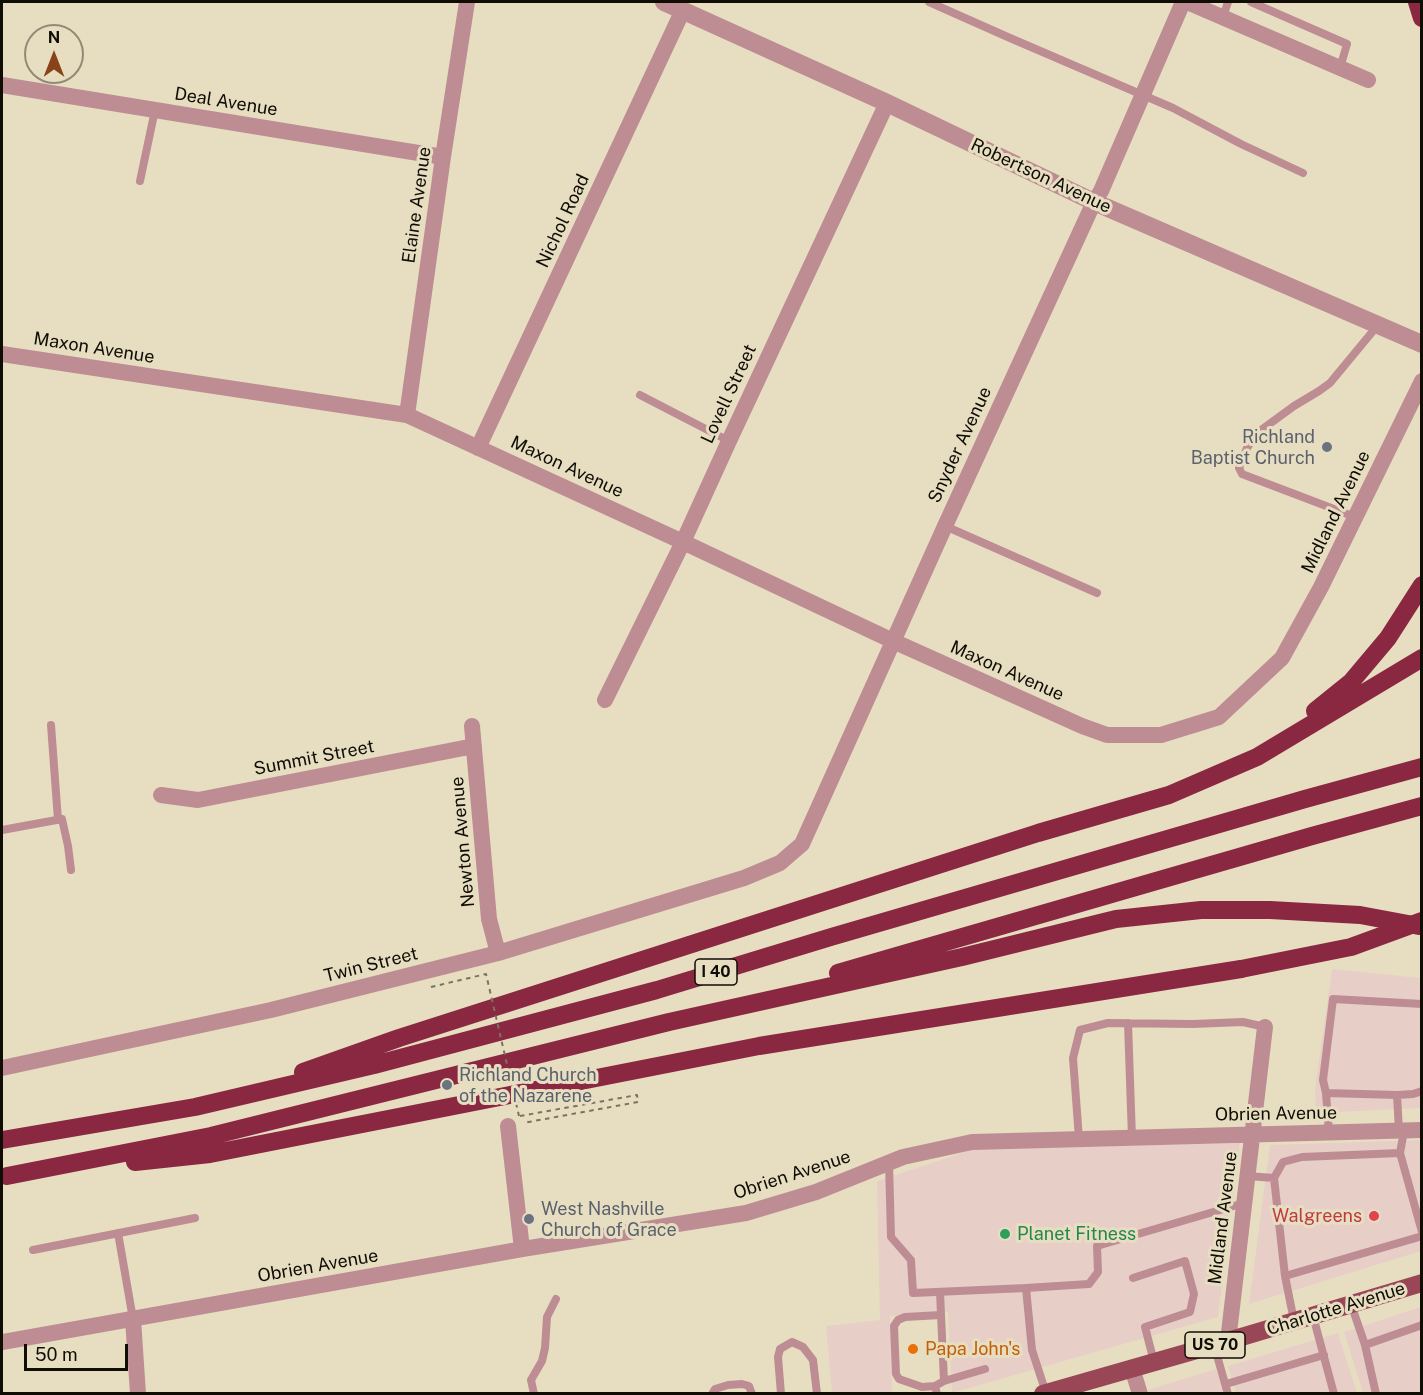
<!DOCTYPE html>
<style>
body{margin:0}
#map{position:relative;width:1423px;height:1395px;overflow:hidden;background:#e7dec2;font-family:"Public Sans",sans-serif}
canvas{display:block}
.frame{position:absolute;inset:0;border:3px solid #100d05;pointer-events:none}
.north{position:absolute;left:24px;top:24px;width:60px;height:60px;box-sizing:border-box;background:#e7dec2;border:2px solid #918a76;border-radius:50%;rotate:0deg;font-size:16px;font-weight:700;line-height:24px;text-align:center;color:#100d05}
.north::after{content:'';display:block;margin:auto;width:21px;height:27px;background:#884418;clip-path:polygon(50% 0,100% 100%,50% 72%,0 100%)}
.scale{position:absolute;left:24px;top:1344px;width:104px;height:27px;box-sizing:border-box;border:3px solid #100d05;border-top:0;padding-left:8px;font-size:18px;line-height:21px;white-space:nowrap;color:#100d05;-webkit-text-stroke:4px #e7dec2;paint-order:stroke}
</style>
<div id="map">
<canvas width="1423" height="1395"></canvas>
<div class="frame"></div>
<div class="north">N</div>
<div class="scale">50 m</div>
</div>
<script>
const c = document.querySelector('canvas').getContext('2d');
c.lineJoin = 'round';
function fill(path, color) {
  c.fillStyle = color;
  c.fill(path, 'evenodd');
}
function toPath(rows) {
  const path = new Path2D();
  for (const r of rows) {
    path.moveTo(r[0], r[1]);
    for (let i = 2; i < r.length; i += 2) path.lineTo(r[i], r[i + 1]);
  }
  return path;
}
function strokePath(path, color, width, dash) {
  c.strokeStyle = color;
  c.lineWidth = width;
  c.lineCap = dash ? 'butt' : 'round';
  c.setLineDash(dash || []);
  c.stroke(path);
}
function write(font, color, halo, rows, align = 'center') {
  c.font = font + ' "Public Sans",sans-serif';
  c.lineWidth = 6;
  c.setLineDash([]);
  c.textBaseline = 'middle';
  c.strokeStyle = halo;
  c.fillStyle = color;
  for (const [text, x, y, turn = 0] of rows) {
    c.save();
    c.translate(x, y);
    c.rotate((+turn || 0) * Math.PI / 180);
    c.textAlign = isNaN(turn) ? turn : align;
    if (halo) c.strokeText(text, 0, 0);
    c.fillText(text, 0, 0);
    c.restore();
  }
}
fill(toPath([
 [1332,969,1421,978,1421,1108,1316,1113,1315,1089],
 [1421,1140,1421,1251,1249,1304,1270,1145],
 [1240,1143,1218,1317,952,1393,948,1312,890,1316,892,1393,832,1393,826,1326,880,1320,877,1181,974,1149],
 [1421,1307,1421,1393,1363,1393,1344,1332],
 [1338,1333,1357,1393,1236,1393,1228,1366],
 [1216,1369,1225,1393,1149,1394,1148,1390]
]), '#e7cfc7');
strokePath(toPath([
 [520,1116,637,1095,638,1102,523,1123]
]), '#797362', 2, [4.5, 4.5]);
strokePath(toPath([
 [929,2,1010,38,1173,108,1241,144,1303,173],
 [1251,2,1347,44,1340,68],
 [1223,17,1228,2],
 [140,181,155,110],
 [640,395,729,441],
 [1355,517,1242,474,1239,468,1247,448,1257,433,1294,406,1319,391,1330,383,1378,325],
 [945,526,1097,593],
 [51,725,58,820],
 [2,830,62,819,68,846,71,870],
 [1128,1023,1132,1138],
 [1326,1093,1397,1095,1413,1094,1422,1091],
 [1397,1095,1399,1131],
 [1404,1131,1400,1153,1422,1232],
 [1329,1133,1326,1093,1323,1080,1333,999,1422,1004],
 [1079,1139,1073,1058,1080,1030,1108,1023,1193,1024,1243,1022,1265,1027],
 [1400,1153,1302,1157,1283,1162,1274,1178,1285,1276,1422,1236],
 [889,1163,891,1237,911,1260,913,1293,1026,1288,1032,1350,1046,1393],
 [1247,1176,1274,1178],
 [118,1233,133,1319],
 [33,1250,195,1218],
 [1285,1276,1294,1321],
 [1133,1278,1185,1261,1194,1294,1190,1312,1145,1327,1154,1362],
 [1026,1288,1089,1284,1098,1272,1097,1246,1244,1203],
 [940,1292,944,1381],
 [1351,1304,1365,1345,1422,1325],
 [1313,1316,1334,1394],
 [1214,1345,1228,1394],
 [1365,1345,1376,1394],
 [1226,1384,1324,1355],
 [935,1386,922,1387,899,1379,896,1374,894,1326,898,1320,905,1317,941,1315],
 [534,1394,531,1380,542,1361,545,1348,547,1317,556,1299],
 [712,1394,715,1389,728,1385,742,1384,749,1386,752,1394],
 [781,1394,778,1357,780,1349,792,1342,803,1347,813,1360,817,1394],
 [937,1394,935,1386,944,1381,985,1369]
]), '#be8d94', 8);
strokePath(toPath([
 [1187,2,1368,80],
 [2,85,443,157],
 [2,354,407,415,683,542,893,641,1082,726,1107,735,1161,735,1219,717,1282,658,1321,587,1422,381],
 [407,415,443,157,467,2],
 [478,448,683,10],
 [605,700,683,542,729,441,887,103],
 [472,726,489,919,498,953],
 [161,795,198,800,474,746],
 [2,1068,271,1010,498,953,744,878,780,863,802,844,945,526,1094,202,1101,191,1183,2],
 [508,1126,522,1249],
 [133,1319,138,1394],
 [1228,1341,1265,1027],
 [2,1342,522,1249,746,1213,816,1192,903,1157,972,1142,1422,1130],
 [1132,1368,1140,1394]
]), '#be8d94', 16);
strokePath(toPath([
 [664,2,887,103,1094,202,1422,344]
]), '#be8d94', 18);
strokePath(toPath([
 [1043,1394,1228,1341,1422,1283]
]), '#994657', 18);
strokePath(toPath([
 [1417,2,1422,18],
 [1315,711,1351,682,1388,638,1422,585],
 [838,973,1312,836,1422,806],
 [303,1072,399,1038,1038,833,1169,795,1257,757,1422,658],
 [2,1140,195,1107,374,1065,657,990,831,937,1305,799,1422,767],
 [135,1162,210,1154,759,1046,1241,969],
 [7,1176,211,1136,669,1022,962,957,1116,919,1201,910,1270,910,1360,915,1419,926]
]), '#8a2842', 18);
strokePath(toPath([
 [431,987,486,974,519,1116]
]), '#797362', 2, [4.5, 4.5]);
strokePath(toPath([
 [1241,969,1351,947,1422,921]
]), '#8a2842', 18);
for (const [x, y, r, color] of [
 [1327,447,6,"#6b7280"],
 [447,1085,6,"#6b7280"],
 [1374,1216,6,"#e0444e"],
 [529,1219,6,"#6b7280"],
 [1005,1234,6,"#2e9e5b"],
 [913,1349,6,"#e8710a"]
]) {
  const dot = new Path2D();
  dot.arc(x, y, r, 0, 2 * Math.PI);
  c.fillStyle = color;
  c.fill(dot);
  strokePath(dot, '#e7dec2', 2);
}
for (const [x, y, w] of [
 [716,972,42],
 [1215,1345,60]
]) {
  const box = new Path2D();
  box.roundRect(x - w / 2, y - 13, w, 26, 4.5);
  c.fillStyle = '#e7dec2';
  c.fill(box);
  strokePath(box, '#100d05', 1.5);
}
write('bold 16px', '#100d05', null, [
 ["I 40",716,972],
 ["US 70",1215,1345]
]);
write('18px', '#100d05', '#e7dec2', [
 ["Deal Avenue",226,102,9],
 ["Robertson Avenue",1041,176,25],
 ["Elaine Avenue",417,205,-82],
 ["Nichol Road",563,221,-65],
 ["Maxon Avenue",94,348,9],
 ["Lovell Street",729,394,-65],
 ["Snyder Avenue",960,445,-65],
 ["Maxon Avenue",567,467,25],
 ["Midland Avenue",1336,512,-64],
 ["Maxon Avenue",1007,671,24],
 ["Summit Street",314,758,-11],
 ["Newton Avenue",463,842,-95],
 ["Twin Street",371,965,-14],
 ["Obrien Avenue",1276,1114,-1],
 ["Obrien Avenue",792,1175,-18],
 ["Midland Avenue",1223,1218,-83],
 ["Obrien Avenue",318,1266,-10],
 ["Charlotte Avenue",1336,1309,-17]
]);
write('18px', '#5b616d', '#e7dec2', [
 ["Richland",1315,437,"right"],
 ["Baptist Church",1315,458,"right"],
 ["Richland Church",459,1075],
 ["of the Nazarene",459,1096],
 ["West Nashville",541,1209],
 ["Church of Grace",541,1230]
], 'left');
write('18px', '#be3a42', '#e7dec2', [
 ["Walgreens",1362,1216]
], 'right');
write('18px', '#27864d', '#e7dec2', [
 ["Planet Fitness",1017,1234]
], 'left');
write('18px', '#c56008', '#e7dec2', [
 ["Papa John's",925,1349]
], 'left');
</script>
